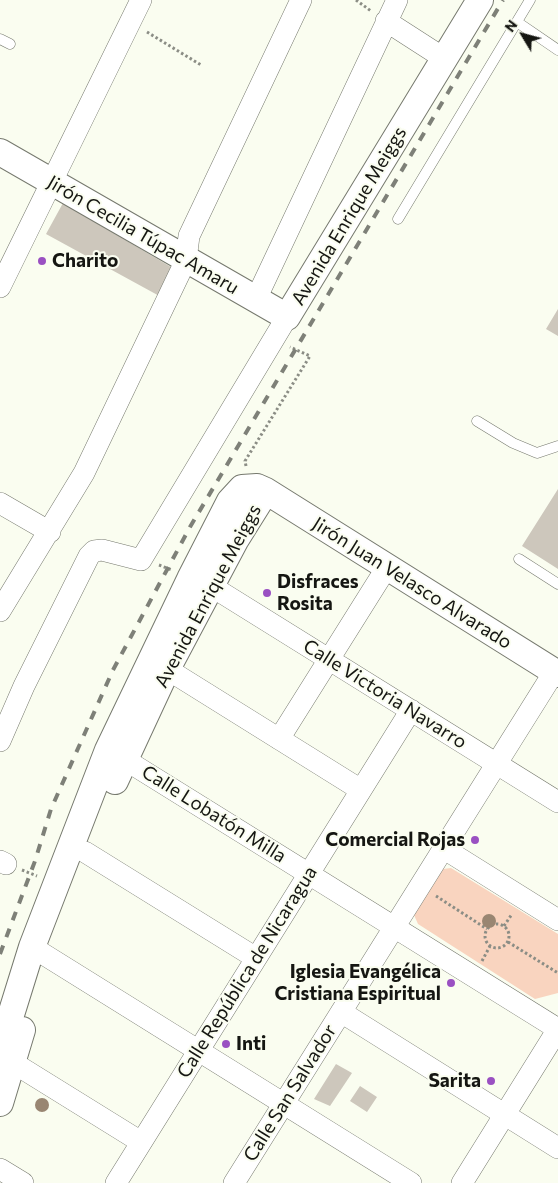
<!DOCTYPE html>
<meta charset="utf-8">
<style>
body{margin:0}
#map{position:relative;width:558px;height:1183px;overflow:hidden;background:#fafdf0;font-family:Commissioner,sans-serif}
canvas{display:block}
.north{position:absolute;left:498px;top:10px;width:50px;height:50px;-webkit-text-stroke:4px #fafdf0;paint-order:stroke;rotate:307deg;font-size:14px;font-weight:700;line-height:20px;text-align:center;color:#151612}
.north::after{content:'';display:block;margin:auto;width:18px;height:22px;background:#151612;clip-path:polygon(50% 0,100% 100%,50% 72%,0 100%)}
</style>
<div id="map">
<canvas width="558" height="1183"></canvas>
<div class="north">N</div>
</div>
<script>
const c = document.querySelector('canvas').getContext('2d');
c.lineJoin = 'round';
function fill(path, color) {
  c.fillStyle = color;
  c.fill(path, 'evenodd');
}
function toPath(rows) {
  const path = new Path2D();
  for (const r of rows) {
    if (r.length === 3) {
      path.moveTo(r[0] + r[2], r[1]);
      path.arc(r[0], r[1], r[2], 0, 2 * Math.PI);
      continue;
    }
    path.moveTo(r[0], r[1]);
    for (let i = 2; i < r.length; i += 2) path.lineTo(r[i], r[i + 1]);
  }
  return path;
}
function strokePath(path, color, width, dash) {
  c.strokeStyle = color;
  c.lineWidth = width;
  c.lineCap = dash ? 'butt' : 'round';
  c.setLineDash(dash || []);
  c.stroke(path);
}
function write(font, color, halo, rows, align = 'center') {
  c.font = font + ' Commissioner,sans-serif';
  c.lineWidth = 4;
  c.setLineDash([]);
  c.textBaseline = 'middle';
  c.strokeStyle = halo;
  c.fillStyle = color;
  for (const [text, x, y, turn = 0] of rows) {
    c.save();
    c.translate(x, y);
    c.rotate((+turn || 0) * Math.PI / 180);
    c.textAlign = isNaN(turn) ? turn : align;
    if (halo) c.strokeText(text, 0, 0);
    c.fillText(text, 0, 0);
    c.restore();
  }
}
fill(toPath([
 [451,868,558,934,558,993,535,999,418,924,414,915,443,869]
]), '#f9d4bf');
fill(toPath([
 [63,203,176,270,163,298,46,234],
 [558,309,558,336,546,329],
 [558,489,558,569,522,546],
 [336,1064,352,1073,330,1106,314,1099],
 [360,1086,377,1097,367,1112,350,1101]
]), '#cdc7bc');
const service = toPath([
 [517,22,558,50],
 [0,39,10,44],
 [398,219,530,0],
 [477,421,513,443,537,453,558,446],
 [519,559,558,584]
]);
const minor = toPath([
 [386,21,445,59],
 [0,287,141,0],
 [256,299,397,0],
 [0,503,50,532],
 [211,586,558,802],
 [0,611,84,473,186,260,189,236,301,0],
 [167,669,361,790],
 [279,739,387,567],
 [0,741,24,686,89,556,94,551,102,550,141,560,287,317],
 [124,759,558,1029],
 [443,848,558,920],
 [85,852,256,958],
 [0,861,6,864],
 [32,947,411,1183],
 [341,1012,558,1148],
 [12,1062,141,1142],
 [0,1169,23,1183],
 [116,1183,411,710],
 [234,1183,554,672],
 [462,1183,558,1029]
]);
const tertiary = toPath([
 [0,152,287,317,480,0],
 [115,781,167,669,236,539,266,491],
 [0,1050,32,947,108,750,190,579,230,501,242,488,257,487,266,491,558,674],
 [0,1103,22,1030]
]);
strokePath(service, '#76796e', 11);
strokePath(minor, '#76796e', 22);
strokePath(tertiary, '#76796e', 28);
strokePath(toPath([
 [356,0,371,11],
 [147,32,201,65],
 [246,466,245,461,310,356,290,347],
 [159,565,172,570],
 [22,870,37,876],
 [436,896,487,929],
 [497,936,12],
 [504,926,512,914],
 [508,942,558,973],
 [482,961,490,946]
]), '#8b8d85', 3, [2.5, 2.5]);
strokePath(service, '#fff', 10);
strokePath(minor, '#fff', 21);
strokePath(tertiary, '#fff', 26);
strokePath(toPath([
 [0,954,35,861,51,809,113,670,190,527,503,0]
]), '#7e8078', 4, [9, 9]);
c.fillStyle = '#998672';
for (const [x, y] of [
 [489,921],
 [42,1105]
]) {
  c.beginPath();
  c.arc(x, y, 7, 0, 2 * Math.PI);
  c.fill();
}
for (const [x, y, r, color] of [
 [42,261,5,"#9a50c2"],
 [267,593,5,"#9a50c2"],
 [475,840,5,"#9a50c2"],
 [451,983,5,"#9a50c2"],
 [226,1044,5,"#9a50c2"],
 [491,1081,5,"#9a50c2"]
]) {
  const dot = new Path2D();
  dot.arc(x, y, r, 0, 2 * Math.PI);
  c.fillStyle = color;
  c.fill(dot);
  strokePath(dot, '#fafdf0', 2);
}
write('19px', '#151612', '#fafdf0', [
 ["Avenida Enrique Meiggs",349,216,-59],
 ["Jirón Cecilia Túpac Amaru",143,235,30],
 ["Jirón Juan Velasco Alvarado",412,583,32],
 ["Avenida Enrique Meiggs",208,596,-62],
 ["Calle Victoria Navarro",385,694,32],
 ["Calle Lobatón Milla",214,814,32],
 ["Calle República de Nicaragua",247,972,-58],
 ["Calle San Salvador",290,1093,-58]
]);
write('bold 19px', '#151612', '#fafdf0', [
 ["Charito",52,261],
 ["Disfraces",277,582],
 ["Rosita",277,604],
 ["Comercial Rojas",465,840,"right"],
 ["Iglesia Evangélica",441,972,"right"],
 ["Cristiana Espiritual",441,994,"right"],
 ["Inti",236,1044],
 ["Sarita",481,1081,"right"]
], 'left');
</script>
